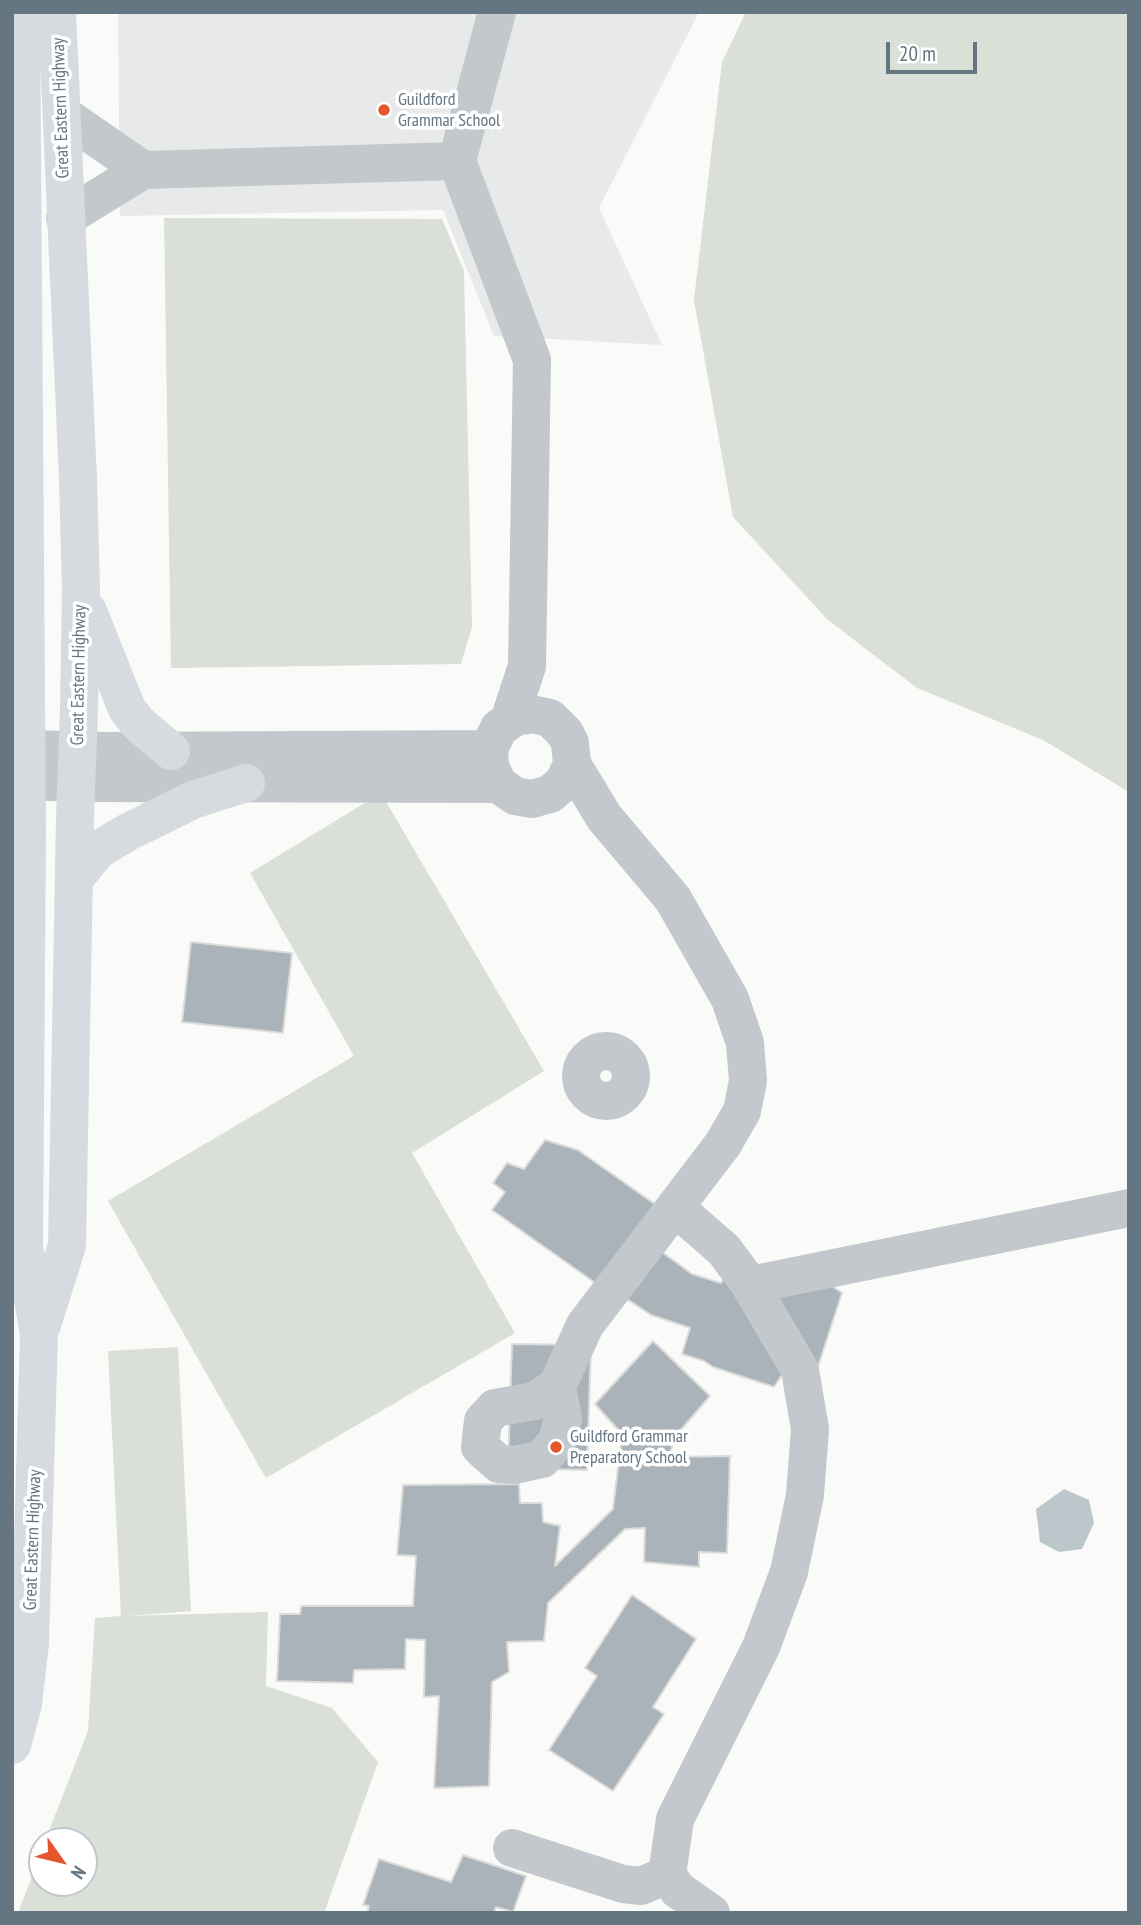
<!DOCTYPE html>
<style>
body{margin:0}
#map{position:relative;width:1141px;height:1925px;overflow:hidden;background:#fafaf8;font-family:"PT Sans Narrow",sans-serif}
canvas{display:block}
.frame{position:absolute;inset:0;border:14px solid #657683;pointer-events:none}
.north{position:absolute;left:28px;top:1827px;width:70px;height:70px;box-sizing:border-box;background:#fff;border:2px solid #c1c8cd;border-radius:50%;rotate:124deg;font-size:19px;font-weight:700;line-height:28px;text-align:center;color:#657683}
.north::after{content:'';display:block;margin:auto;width:24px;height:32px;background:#e4572e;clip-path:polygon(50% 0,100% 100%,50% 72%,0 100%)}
.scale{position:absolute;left:886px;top:42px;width:91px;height:32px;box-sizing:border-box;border:4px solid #657683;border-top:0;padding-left:9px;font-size:21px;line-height:24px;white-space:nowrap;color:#657683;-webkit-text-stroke:5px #fff;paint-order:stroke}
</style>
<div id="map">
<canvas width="1141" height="1925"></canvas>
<div class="frame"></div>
<div class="north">N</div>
<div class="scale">20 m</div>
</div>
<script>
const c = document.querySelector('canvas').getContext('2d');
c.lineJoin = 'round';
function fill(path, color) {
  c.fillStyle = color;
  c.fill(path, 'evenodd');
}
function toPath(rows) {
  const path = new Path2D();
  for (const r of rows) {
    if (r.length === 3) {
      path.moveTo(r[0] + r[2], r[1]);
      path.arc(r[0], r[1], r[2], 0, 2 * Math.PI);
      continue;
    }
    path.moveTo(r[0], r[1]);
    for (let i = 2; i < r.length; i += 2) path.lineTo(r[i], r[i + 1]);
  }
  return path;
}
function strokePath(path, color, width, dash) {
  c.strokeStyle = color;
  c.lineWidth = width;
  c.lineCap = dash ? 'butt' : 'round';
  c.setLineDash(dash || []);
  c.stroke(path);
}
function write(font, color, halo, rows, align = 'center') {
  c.font = font + ' "PT Sans Narrow",sans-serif';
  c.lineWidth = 7;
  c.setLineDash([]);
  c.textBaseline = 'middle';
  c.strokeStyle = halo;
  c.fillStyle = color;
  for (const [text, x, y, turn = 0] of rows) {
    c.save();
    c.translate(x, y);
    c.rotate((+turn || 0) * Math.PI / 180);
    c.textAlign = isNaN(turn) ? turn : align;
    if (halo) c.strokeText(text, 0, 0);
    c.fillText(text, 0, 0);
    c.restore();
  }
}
fill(toPath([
 [118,12,699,12,599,208,662,345,494,336,443,210,120,216]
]), '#e8e9e9');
fill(toPath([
 [746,12,1129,12,1129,792,1043,740,917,688,828,620,733,517,694,300,722,62],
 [164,218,442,219,464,271,472,627,461,664,171,668],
 [381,793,544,1071,412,1153,515,1333,266,1478,108,1201,354,1056,250,873],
 [178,1347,191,1611,127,1616,268,1612,266,1686,332,1708,378,1762,324,1913,18,1913,42,1850,42,1883,84,1883,84,1841,45,1841,88,1731,95,1618,121,1616,108,1351]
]), '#dadfd7');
fill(toPath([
 [1064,1489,1089,1500,1094,1523,1082,1549,1059,1552,1040,1542,1036,1509]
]), '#bbc7cb');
const building = toPath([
 [191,942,292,953,283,1033,182,1022,191,942],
 [545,1140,578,1150,666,1212,655,1247,692,1274,721,1283,735,1262,828,1283,842,1293,812,1385,782,1375,774,1387,713,1367,704,1361,682,1354,690,1328,651,1315,627,1299,604,1289,492,1210,505,1192,493,1183,507,1163,524,1169,545,1140],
 [653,1341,710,1396,672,1440,671,1457,730,1456,727,1553,699,1552,699,1567,644,1562,645,1528,625,1529,548,1603,544,1641,507,1642,509,1672,492,1682,489,1786,434,1788,439,1696,424,1697,425,1640,406,1639,405,1669,354,1670,353,1683,277,1681,280,1614,300,1614,301,1606,413,1606,416,1556,397,1555,403,1485,519,1484,520,1503,542,1503,543,1522,560,1526,555,1566,613,1509,622,1434,595,1404,653,1341],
 [512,1344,591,1345,587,1470,508,1468,512,1344],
 [632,1595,696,1639,653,1707,664,1714,613,1791,549,1750,597,1676,585,1668,632,1595],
 [463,1855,526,1876,513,1912,496,1907,494,1913,367,1913,369,1906,363,1905,379,1859,451,1882,463,1855]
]);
fill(building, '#aab3b9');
strokePath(building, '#dcdcda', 2);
strokePath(toPath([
 [62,114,143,170],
 [457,161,532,360,527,666,509,721],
 [65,218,143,170,457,161,497,12],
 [26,749,109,751,489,749],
 [26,781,77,783,498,784],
 [606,1076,25],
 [676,1208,724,1250,750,1285,800,1370,810,1429,805,1495,789,1572,761,1647,675,1819,667,1875,678,1890,711,1913],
 [750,1285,1129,1208],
 [557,1386,535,1401,495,1408,483,1421,480,1447,499,1464,515,1465,542,1459,557,1441,563,1418,557,1386,585,1325,723,1144,742,1111,748,1081,745,1043,730,999,673,899,604,817,572,764,570,743,565,733,550,718,532,714,515,717,499,728,489,749,490,766,498,784,515,796,532,799,550,794,564,782,572,764],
 [512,1848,623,1884,641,1886,667,1875]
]), '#c3c8cc', 38);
strokePath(toPath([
 [88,611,127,709,139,724,171,751],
 [75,878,98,850,128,832,193,800,246,783],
 [42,1325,67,1245,75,817,79,711,81,589,78,479,57,12],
 [12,1745,23,1704,30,1643,39,1334,24,1247,27,830,21,12]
]), '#d6dbdf', 38);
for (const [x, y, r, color] of [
 [384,110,7,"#e4572e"],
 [556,1447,7,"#e4572e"]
]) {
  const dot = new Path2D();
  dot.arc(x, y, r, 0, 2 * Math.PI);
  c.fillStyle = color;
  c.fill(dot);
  strokePath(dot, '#fff', 2.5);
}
write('18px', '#657683', '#fff', [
 ["Guildford",398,100],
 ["Grammar School",398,121],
 ["Guildford Grammar",570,1437],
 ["Preparatory School",570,1458]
], 'left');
write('18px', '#657683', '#fff', [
 ["Great Eastern Highway",61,108,-92],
 ["Great Eastern Highway",79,675,-89],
 ["Great Eastern Highway",33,1540,-88]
]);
</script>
